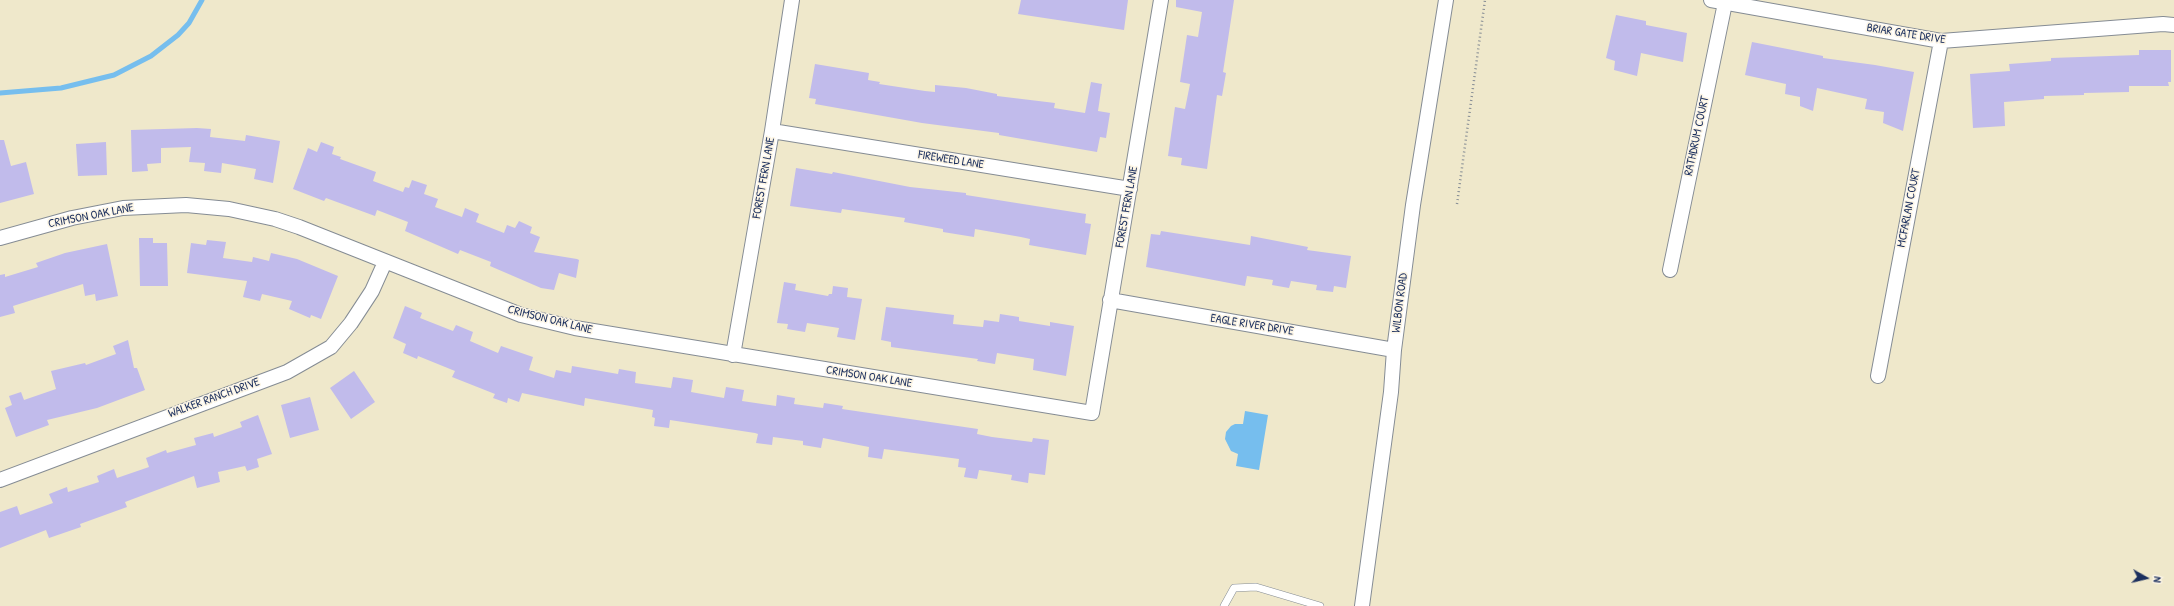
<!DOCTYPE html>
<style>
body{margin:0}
#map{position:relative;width:2174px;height:606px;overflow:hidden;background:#efe8cb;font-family:"Patrick Hand",sans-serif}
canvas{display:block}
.north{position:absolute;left:2126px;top:558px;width:40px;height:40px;-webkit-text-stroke:3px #fcf5e5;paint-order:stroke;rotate:98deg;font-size:11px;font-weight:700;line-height:16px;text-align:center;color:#1b2f5e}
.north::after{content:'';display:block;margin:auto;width:14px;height:18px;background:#1b2f5e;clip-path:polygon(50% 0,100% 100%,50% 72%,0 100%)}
</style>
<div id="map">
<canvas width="2174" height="606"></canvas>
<div class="north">N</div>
</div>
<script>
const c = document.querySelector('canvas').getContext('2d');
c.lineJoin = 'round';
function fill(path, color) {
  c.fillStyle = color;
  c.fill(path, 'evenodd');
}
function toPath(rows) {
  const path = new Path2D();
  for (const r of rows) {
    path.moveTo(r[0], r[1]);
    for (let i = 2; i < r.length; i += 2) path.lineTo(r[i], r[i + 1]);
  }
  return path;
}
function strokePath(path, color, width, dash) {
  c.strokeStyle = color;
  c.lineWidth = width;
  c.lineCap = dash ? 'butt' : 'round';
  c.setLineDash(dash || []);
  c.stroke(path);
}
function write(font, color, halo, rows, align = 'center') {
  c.font = font + ' "Patrick Hand",sans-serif';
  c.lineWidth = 3;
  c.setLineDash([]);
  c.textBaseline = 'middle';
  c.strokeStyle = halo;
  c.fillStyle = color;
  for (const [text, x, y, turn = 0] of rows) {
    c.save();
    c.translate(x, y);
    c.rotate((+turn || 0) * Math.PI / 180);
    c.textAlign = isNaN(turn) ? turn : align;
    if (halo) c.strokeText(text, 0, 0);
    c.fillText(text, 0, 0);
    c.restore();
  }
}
fill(toPath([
 [1245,411,1268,415,1259,470,1236,466,1238,454,1231,451,1225,439,1226,432,1231,426,1235,424,1243,424]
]), '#76beee');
strokePath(toPath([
 [0,93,61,88,114,75,151,56,178,35,189,23,202,0]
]), '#76beee', 5);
fill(toPath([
 [1021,0,1128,0,1124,30,1018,14],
 [1176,0,1234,0,1223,72,1226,73,1222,96,1217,95,1207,169,1181,165,1182,158,1168,156,1175,107,1185,109,1190,84,1180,82,1187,35,1198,37,1202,12,1176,7],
 [1616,15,1646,21,1646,25,1687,33,1683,62,1641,53,1637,76,1614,70,1615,61,1606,58],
 [1752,42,1823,56,1823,58,1875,65,1914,72,1903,131,1883,123,1884,112,1865,109,1867,99,1817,88,1813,111,1800,106,1800,97,1785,94,1786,84,1745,75],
 [2139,50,2171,50,2171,82,2168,82,2169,86,2129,86,2129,92,2084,93,2084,95,2044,96,2044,99,2004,102,2005,126,1973,128,1970,74,2010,71,2009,64,2051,61,2051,58,2139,55],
 [815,64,869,73,868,80,880,82,879,84,925,91,935,92,935,85,966,88,997,94,997,96,1055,103,1054,108,1085,113,1091,82,1102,84,1098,111,1110,113,1106,138,1100,137,1097,152,999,135,999,133,922,123,815,104,816,99,809,98],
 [197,128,211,129,210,137,245,141,246,135,280,141,273,183,254,179,256,169,222,163,221,173,204,171,205,163,189,162,191,147,161,148,161,163,147,164,148,171,132,172,131,130],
 [0,140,4,140,11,166,26,162,34,194,0,203],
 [106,142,107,175,78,176,76,144],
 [321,142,334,147,332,154,341,157,340,159,376,172,373,181,403,192,405,187,409,188,412,180,427,185,424,194,438,199,435,207,462,217,465,208,479,214,476,222,504,233,507,225,515,228,519,221,532,227,530,233,540,237,534,252,577,259,579,260,576,278,559,273,554,290,541,288,490,266,491,262,460,250,458,254,405,231,408,222,377,210,375,216,326,198,324,201,293,189,308,148,317,152],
 [796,168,832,174,833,172,910,187,966,193,966,195,1086,214,1085,223,1091,224,1086,255,1029,245,1030,239,1021,237,975,229,974,237,943,232,943,229,904,222,905,218,842,209,841,213,790,206],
 [1161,231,1250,245,1251,236,1308,247,1307,250,1351,256,1346,288,1334,286,1333,292,1316,290,1317,285,1291,281,1289,288,1272,285,1273,280,1247,276,1245,286,1146,267,1151,234,1160,235],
 [139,238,153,238,153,243,167,243,168,286,140,286],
 [207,240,226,242,223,258,252,262,253,257,269,261,271,253,297,259,338,276,321,319,311,315,310,318,289,309,292,301,262,294,260,301,243,297,247,281,187,273,191,243,206,245],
 [107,244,118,296,96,301,95,294,85,296,83,284,13,306,15,313,0,317,0,275,5,274,5,277,38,267,36,263,65,253],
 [784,282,796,284,795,290,828,296,829,294,832,294,833,286,848,288,847,297,862,299,855,340,837,337,839,328,807,323,805,332,787,329,788,324,777,323],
 [405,306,422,313,420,318,453,331,456,325,473,332,470,341,498,353,501,346,533,357,529,370,554,378,556,370,571,373,572,366,618,374,619,369,636,372,635,383,671,388,673,377,693,380,691,392,724,398,726,387,744,390,742,401,776,406,777,395,795,398,794,404,823,408,824,403,843,406,842,409,978,429,977,434,992,437,1032,442,1033,438,1049,440,1045,475,1029,473,1028,483,1011,480,1012,475,979,470,977,479,964,477,966,468,958,467,959,459,884,449,882,459,868,457,869,447,823,438,821,448,803,445,803,441,773,437,772,445,756,443,758,434,755,433,670,420,669,428,654,426,655,418,652,417,653,410,585,398,584,406,522,393,519,402,508,398,507,403,493,398,495,394,452,377,455,371,418,356,417,359,403,353,406,344,393,338],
 [886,307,954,315,953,324,983,327,984,320,999,322,1000,314,1019,317,1019,321,1050,326,1050,322,1074,326,1066,376,1033,370,1034,359,997,353,995,364,977,361,978,359,891,347,891,342,881,340],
 [128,340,134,368,137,368,145,390,97,408,47,420,49,425,16,437,5,408,12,405,9,396,21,392,24,400,56,389,51,371,85,363,86,365,116,354,113,346],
 [354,371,375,402,351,419,330,388],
 [310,397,319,430,290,438,281,405],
 [258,415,272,454,257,459,259,467,247,471,245,466,218,472,220,482,197,488,194,476,125,502,127,507,80,524,81,527,49,538,46,530,0,548,0,512,17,506,20,515,53,503,49,494,67,487,68,492,99,482,97,476,114,469,117,478,149,467,146,458,166,450,167,453,196,445,194,438,213,433,214,437,242,427,240,422]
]), '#c1bbeb');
const service = toPath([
 [1224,606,1234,588,1256,587,1320,606]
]);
const minor = toPath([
 [1711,0,1941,41,2163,24,2174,25],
 [772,131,1130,189],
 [0,238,72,218,123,208,186,205,229,209,275,219,299,227,521,315,575,328,1092,413,1161,0],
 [1670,270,1725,3],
 [1110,300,1394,350],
 [733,355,772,131,792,0],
 [1878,376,1941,41],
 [0,480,287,372,331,347,351,323,372,291,385,262],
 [1362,606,1391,392,1394,350,1413,205,1446,0]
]);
strokePath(service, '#858c94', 8);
strokePath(minor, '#858c94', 16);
strokePath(toPath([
 [1457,204,1485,0]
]), '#858c94', 2.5, [1, 3]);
strokePath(service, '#fff', 7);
strokePath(minor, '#fff', 14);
write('12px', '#1b2f5e', '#fcf5e5', [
 ["BRIAR GATE DRIVE",1906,34,9],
 ["RATHDRUM COURT",1697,136,-78],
 ["FIREWEED LANE",951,160,9],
 ["FOREST FERN LANE",764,178,-80],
 ["FOREST FERN LANE",1127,207,-80],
 ["MCFARLAN COURT",1909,208,-79],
 ["CRIMSON OAK LANE",91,216,-11],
 ["WILBON ROAD",1400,303,-83],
 ["CRIMSON OAK LANE",550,320,14],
 ["EAGLE RIVER DRIVE",1252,325,9],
 ["CRIMSON OAK LANE",869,377,9],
 ["WALKER RANCH DRIVE",214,398,-20]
]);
</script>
